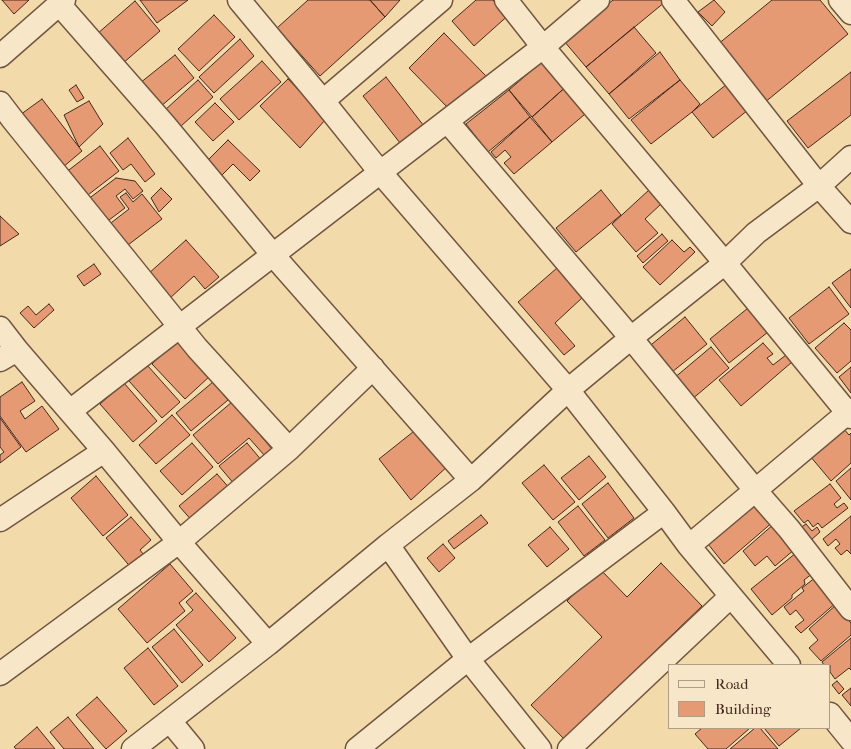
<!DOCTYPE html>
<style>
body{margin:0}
#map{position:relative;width:851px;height:749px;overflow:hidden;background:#f2daaa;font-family:"IM FELL French Canon",serif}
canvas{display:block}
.legend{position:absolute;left:668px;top:664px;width:162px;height:65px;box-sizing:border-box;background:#f7e7c8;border:1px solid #b09b84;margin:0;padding:6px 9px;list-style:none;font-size:15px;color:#46291e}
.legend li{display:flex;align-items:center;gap:10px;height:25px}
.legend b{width:25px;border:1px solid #b09b84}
</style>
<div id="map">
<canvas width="851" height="749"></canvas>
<ul class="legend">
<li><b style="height:6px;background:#f7e7c8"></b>Road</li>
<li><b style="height:14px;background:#e59a74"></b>Building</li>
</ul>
</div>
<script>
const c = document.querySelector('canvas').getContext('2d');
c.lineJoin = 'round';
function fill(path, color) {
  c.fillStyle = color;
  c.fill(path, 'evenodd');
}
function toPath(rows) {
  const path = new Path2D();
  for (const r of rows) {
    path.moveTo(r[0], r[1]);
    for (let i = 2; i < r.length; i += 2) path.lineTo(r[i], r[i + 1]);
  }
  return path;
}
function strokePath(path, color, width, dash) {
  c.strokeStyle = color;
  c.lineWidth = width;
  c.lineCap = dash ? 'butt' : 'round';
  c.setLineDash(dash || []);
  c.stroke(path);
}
const building = toPath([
 [2,0,29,0,14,14,2,0],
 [140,0,188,0,157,23,140,0],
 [308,0,370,0,385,17,320,76,277,28,308,0],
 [370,0,400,0,385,17,370,0],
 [476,0,493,0,497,5,512,12,474,46,452,21,476,0],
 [613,0,664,0,665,2,586,67,564,41,613,0],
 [714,0,725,12,712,26,698,12,714,0],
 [772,0,820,0,848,34,764,103,717,45,772,0],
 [135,1,160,31,122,64,97,34,135,1],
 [214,15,235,37,199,71,178,49,214,15],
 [634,27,656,53,609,94,586,67,634,27],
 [444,33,487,77,452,112,409,68,444,33],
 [240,39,254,56,214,93,199,77,240,39],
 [660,52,680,80,629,119,609,94,660,52],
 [175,55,194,78,160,107,140,83,175,55],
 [547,57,569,84,532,117,509,90,547,57],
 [262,61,281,82,239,120,220,99,262,61],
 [851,72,851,115,808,148,787,121,851,72],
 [386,77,427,130,404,148,363,96,386,77],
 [288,79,326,119,300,148,260,106,288,79],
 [198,80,213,97,180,127,165,110,198,80],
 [680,80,700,104,692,112,651,144,631,120,680,80],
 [732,80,753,106,713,138,692,112,732,80],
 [569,84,591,109,552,142,532,117,569,84],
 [76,85,84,98,77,102,69,90,76,85],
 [509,90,530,117,488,152,466,124,509,90],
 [42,99,82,151,56,173,13,120,42,99],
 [89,101,103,124,79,147,64,115,89,101],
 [215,103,234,122,213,141,195,122,215,103],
 [530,117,552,142,514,174,504,163,511,157,505,150,496,158,491,152,530,117],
 [128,138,155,174,145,182,131,164,123,170,110,153,128,138],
 [228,140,260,171,250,181,233,164,220,177,205,163,228,140],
 [100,146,119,171,84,198,65,173,100,146],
 [116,178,135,181,143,191,133,199,125,189,116,196,125,208,105,223,87,200,116,178],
 [161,188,172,199,159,212,151,198,161,188],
 [601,190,621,215,576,252,556,228,601,190],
 [649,190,661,204,645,219,658,233,636,252,612,224,649,190],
 [126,193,133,202,142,194,162,219,124,248,107,226,129,209,120,197,126,193],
 [0,216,19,234,0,246,0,216],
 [662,234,668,241,643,263,637,256,662,234],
 [186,240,219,277,205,289,194,276,169,299,148,274,186,240],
 [672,240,684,252,690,247,695,252,660,285,643,267,672,240],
 [94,264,101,274,84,286,77,276,94,264],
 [557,268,583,297,555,323,575,346,564,355,518,302,557,268],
 [851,269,851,308,832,283,851,269],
 [829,287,849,314,809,344,789,318,829,287],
 [49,304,54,310,34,328,20,313,28,306,36,315,49,304],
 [748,308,768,332,729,363,710,339,748,308],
 [685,317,707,344,667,376,646,349,685,317],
 [844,323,851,330,851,361,837,373,815,348,844,323],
 [177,340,210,376,185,399,152,364,177,340],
 [763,343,773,354,767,358,773,365,786,355,792,362,741,406,719,380,763,343],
 [711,347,729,368,691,400,673,379,711,347],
 [147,365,180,402,162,418,129,381,147,365],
 [851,367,851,393,839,377,851,367],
 [22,382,35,401,20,411,25,419,42,406,59,429,26,452,0,416,0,397,22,382],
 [213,382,228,400,191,431,176,413,213,382],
 [124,383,157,421,133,442,100,404,124,383],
 [232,402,272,449,265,456,249,438,218,464,193,435,232,402],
 [172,415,190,435,156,464,139,445,172,415],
 [0,418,21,447,0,463,0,455,4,452,0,447,0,418],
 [418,428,450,464,411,500,379,459,418,428],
 [843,428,849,435,851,433,851,463,831,481,810,456,843,428],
 [192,443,213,467,182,495,160,471,192,443],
 [247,443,263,462,235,485,219,466,247,443],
 [589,456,606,477,579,500,561,478,589,456],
 [544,465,575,502,553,520,522,483,544,465],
 [851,468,851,500,836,481,851,468],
 [217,474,232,491,194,523,179,506,217,474],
 [96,476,128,515,103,536,71,498,96,476],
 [608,483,634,518,608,538,582,504,608,483],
 [830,484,841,498,834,504,837,508,844,503,848,508,822,528,818,523,813,527,808,520,804,523,794,511,830,484],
 [754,497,774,521,724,564,704,539,754,497],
 [578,506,605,540,584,556,558,522,578,506],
 [481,515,488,523,454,549,448,541,481,515],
 [851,516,851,554,847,550,841,555,835,548,840,544,836,539,828,546,823,539,851,516],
 [131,517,151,540,140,550,146,558,133,570,106,538,131,517],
 [774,524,795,549,775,566,767,556,755,566,743,551,774,524],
 [806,524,812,531,817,527,820,532,811,540,800,528,806,524],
 [550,527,569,549,547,567,528,545,550,527],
 [443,544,455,558,439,572,427,558,443,544],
 [796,553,813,573,804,580,805,584,792,595,792,598,772,615,751,589,796,553],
 [661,563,702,606,564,739,531,705,602,637,567,601,600,569,627,597,661,563],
 [170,564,193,591,179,603,185,611,147,643,118,609,170,564],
 [816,577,837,602,801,633,795,627,804,620,796,610,790,615,784,607,804,591,802,588,816,577],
 [196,593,236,638,209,662,176,625,193,610,186,602,196,593],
 [836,605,851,623,851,635,821,661,809,648,818,640,809,629,836,605],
 [174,629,203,665,182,683,152,647,174,629],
 [851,638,851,670,849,668,835,679,830,672,830,665,824,665,822,662,851,638],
 [148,648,178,686,154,705,124,668,148,648],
 [837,681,844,689,839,694,832,685,837,681],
 [851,688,851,706,842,695,851,688],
 [97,697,127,731,106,749,76,715,97,697],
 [68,717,94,749,64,749,50,732,68,717],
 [37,727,55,749,16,749,14,747,37,727],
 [702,728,750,728,726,749,708,749,695,734,702,728],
 [755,728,760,728,778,749,730,749,755,728],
 [764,728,801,728,779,746,764,728]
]);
fill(building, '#e59a74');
strokePath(building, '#46291e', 1);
const minor = toPath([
 [239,0,323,101,380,172,568,390,664,512,689,546,789,665],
 [506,0,543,47,725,263,851,417],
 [673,0,819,186,851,157],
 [840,0,851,13],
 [59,4,165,125,273,255,471,480],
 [0,56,64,0],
 [323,101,441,0],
 [0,103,13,120,197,348,289,449],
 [447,121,631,338,755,490,789,529,851,609],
 [0,328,17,350,104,451,179,542,268,644],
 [0,360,17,350],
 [70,411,543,47,598,0],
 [0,520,104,451],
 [388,545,468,659,540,749],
 [689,546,851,410],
 [0,674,179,542,289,449,373,368],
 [830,714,851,740],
 [170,721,193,749],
 [133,749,268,644,388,545,471,480,568,390,631,338,725,263,756,233,819,186,851,222],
 [357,749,468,659,664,512],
 [569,749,731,596]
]);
strokePath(minor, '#715541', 25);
strokePath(minor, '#f7e7c8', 22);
</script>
